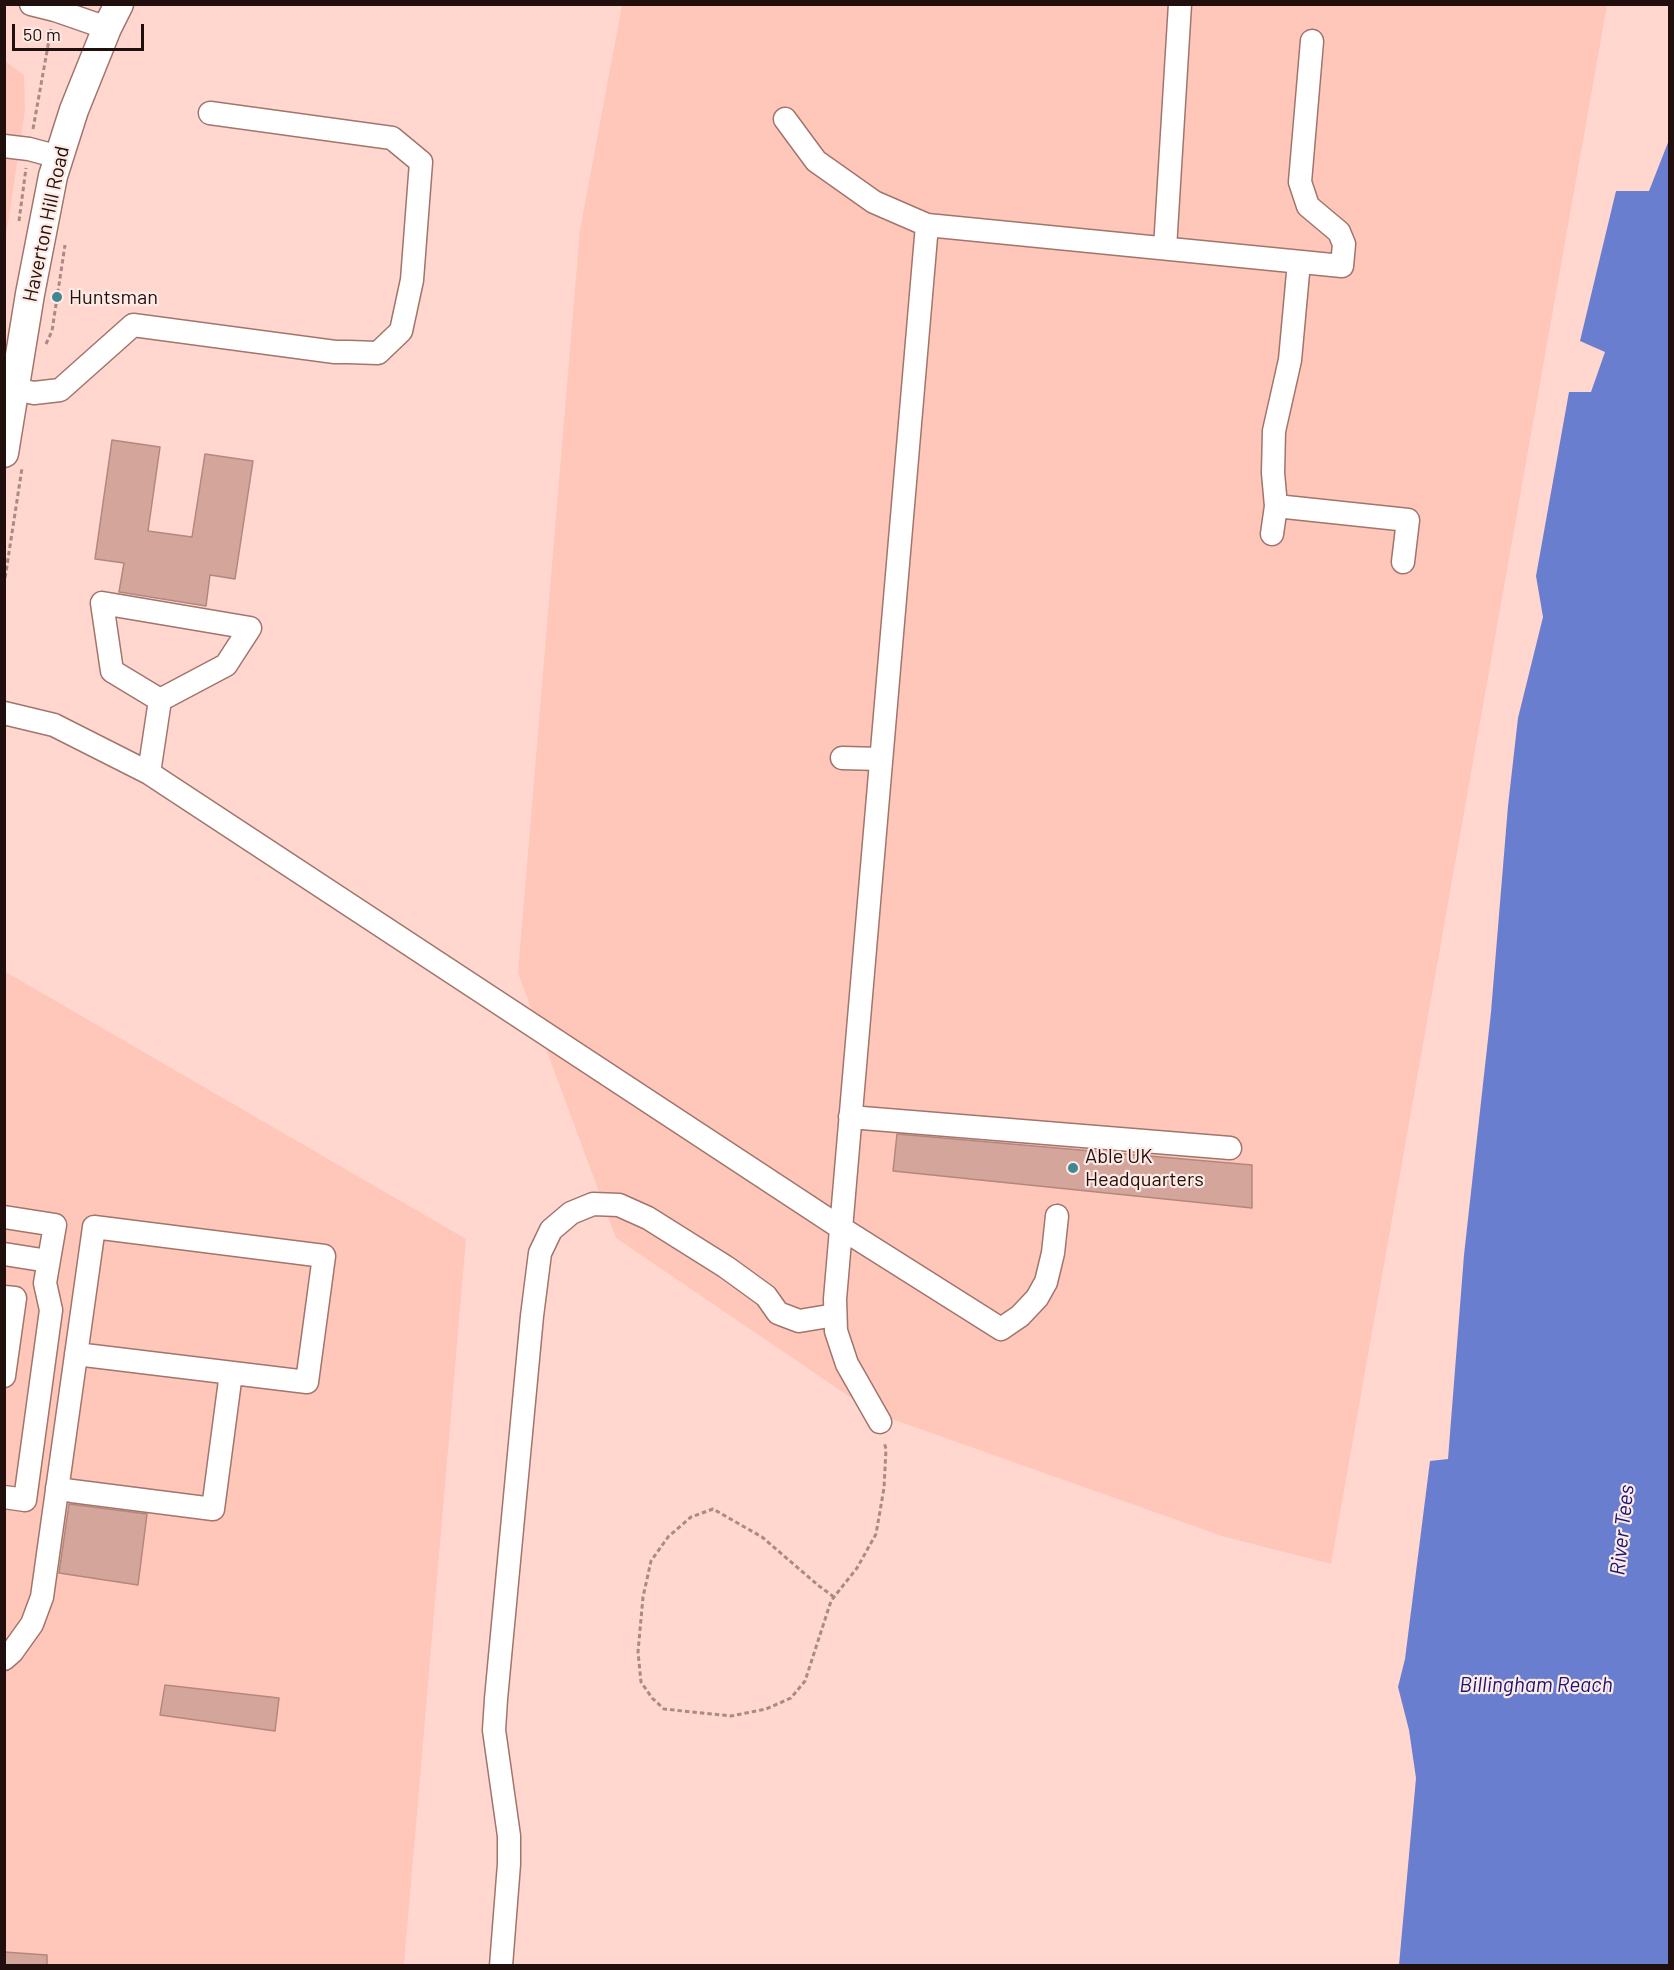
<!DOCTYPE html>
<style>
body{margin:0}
#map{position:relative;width:1674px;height:1970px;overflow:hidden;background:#ffd7cf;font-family:Barlow,sans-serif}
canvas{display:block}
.frame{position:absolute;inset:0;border:6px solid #200f0c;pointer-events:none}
.scale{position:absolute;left:12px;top:24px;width:132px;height:27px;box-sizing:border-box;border:3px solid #200f0c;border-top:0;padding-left:8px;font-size:18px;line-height:21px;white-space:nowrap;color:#200f0c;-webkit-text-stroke:4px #feeae5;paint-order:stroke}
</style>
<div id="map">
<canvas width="1674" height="1970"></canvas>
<div class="frame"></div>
<div class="scale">50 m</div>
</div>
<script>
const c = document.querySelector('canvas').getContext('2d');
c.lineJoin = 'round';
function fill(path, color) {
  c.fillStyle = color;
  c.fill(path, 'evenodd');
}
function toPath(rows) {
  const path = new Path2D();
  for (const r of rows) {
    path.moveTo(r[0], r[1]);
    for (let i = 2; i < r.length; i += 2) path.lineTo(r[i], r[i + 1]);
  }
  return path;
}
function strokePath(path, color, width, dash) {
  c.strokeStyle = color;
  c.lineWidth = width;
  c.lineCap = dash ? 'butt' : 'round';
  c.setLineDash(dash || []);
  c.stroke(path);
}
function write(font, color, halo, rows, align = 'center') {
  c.font = font + ' Barlow,sans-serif';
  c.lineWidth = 4.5;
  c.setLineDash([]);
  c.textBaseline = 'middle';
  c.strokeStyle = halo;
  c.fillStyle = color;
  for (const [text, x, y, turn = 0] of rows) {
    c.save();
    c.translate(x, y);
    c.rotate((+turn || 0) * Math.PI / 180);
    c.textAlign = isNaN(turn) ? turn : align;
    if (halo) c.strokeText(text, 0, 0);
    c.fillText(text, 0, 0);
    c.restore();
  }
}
fill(toPath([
 [622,5,1607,5,1331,1564,1222,1536,872,1412,616,1238,518,973,580,230],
 [5,61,24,75,25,110,5,243],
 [4,971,466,1239,404,1965,5,1965]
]), '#ffc6ba');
fill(toPath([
 [1669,140,1669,1965,1399,1965,1416,1778,1409,1730,1398,1687,1405,1659,1430,1461,1448,1459,1464,1255,1491,1012,1508,806,1518,718,1543,617,1536,576,1569,392,1591,392,1605,352,1580,341,1616,191,1649,191]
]), '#6a7ecf');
const building = toPath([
 [112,440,160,447,148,531,192,537,205,454,253,461,235,579,210,575,206,606,119,592,124,563,95,559,112,440],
 [897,1134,1252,1165,1252,1208,893,1171,897,1134],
 [69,1504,147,1514,138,1585,59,1573,69,1504],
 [165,1685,279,1698,275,1731,160,1715,165,1685],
 [4,1952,47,1955,47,1965,4,1965,4,1952]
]);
fill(building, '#d4a59b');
strokePath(building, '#b4877e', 1.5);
const minor = toPath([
 [31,4,55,10,107,28],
 [785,119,816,161,874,202,927,225,1342,266,1344,244,1339,232,1308,206,1300,182,1312,41],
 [4,146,29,149,59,157],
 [1165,248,1180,4],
 [14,389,34,393,60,390,133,325,335,352,348,352,378,353,401,331,412,280,421,162,392,138,210,113],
 [1276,506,1408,520,1403,562],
 [1272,534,1276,506,1273,473,1274,431,1290,360,1299,262],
 [4,713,54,725,149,773,841,1228,1001,1329,1020,1316,1037,1298,1046,1282,1053,1253,1057,1216],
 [842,758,881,759],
 [149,773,160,700,112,671,102,603,250,628,226,665,160,700],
 [850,1117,1230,1148],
 [4,1217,55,1225,45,1283,51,1310,25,1500,4,1497],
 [4,1254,48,1261],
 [4,1297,15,1298,4,1376],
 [880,1422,847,1364,836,1331,835,1299,927,225],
 [57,1488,72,1491,213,1509,231,1373],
 [4,1659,12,1652,32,1624,42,1597,94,1227,324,1256,307,1382,76,1354],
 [501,1966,509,1864,509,1836,494,1730,496,1699,532,1316,540,1253,551,1230,571,1213,593,1204,619,1205,648,1218,726,1267,766,1296,778,1313,799,1321,835,1315]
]);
const major = toPath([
 [4,453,30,294,53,176,74,110,107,28,119,4]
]);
strokePath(minor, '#a1756c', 25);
strokePath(major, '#a1756c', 31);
strokePath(toPath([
 [33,129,51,29],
 [19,221,26,168],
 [46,344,52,331,65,245],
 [4,585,22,468],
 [834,1597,819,1586,762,1537,713,1509,691,1517,668,1537,651,1561,643,1597,638,1652,641,1682,652,1698,664,1709,731,1716,766,1709,791,1698,805,1681,831,1601,834,1597,857,1568,876,1534,884,1488,886,1449,884,1442]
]), '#a98a84', 3, [4.5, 3]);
strokePath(minor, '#fff', 22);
strokePath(major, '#fff', 28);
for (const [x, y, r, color] of [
 [57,297,6,"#418693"],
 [1073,1168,6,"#418693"]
]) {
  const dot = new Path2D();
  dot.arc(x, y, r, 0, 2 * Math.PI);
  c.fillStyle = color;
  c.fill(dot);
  strokePath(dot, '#feeae5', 2);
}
write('20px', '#200f0c', '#feeae5', [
 ["Haverton Hill Road",46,224,-78]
]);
write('20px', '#200f0c', '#feeae5', [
 ["Huntsman",69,297],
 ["Able UK",1085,1156],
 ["Headquarters",1085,1179]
], 'left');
write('italic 21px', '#161475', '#feeae5', [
 ["River Tees",1622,1530,-84],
 ["Billingham Reach",1536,1685]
]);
</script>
